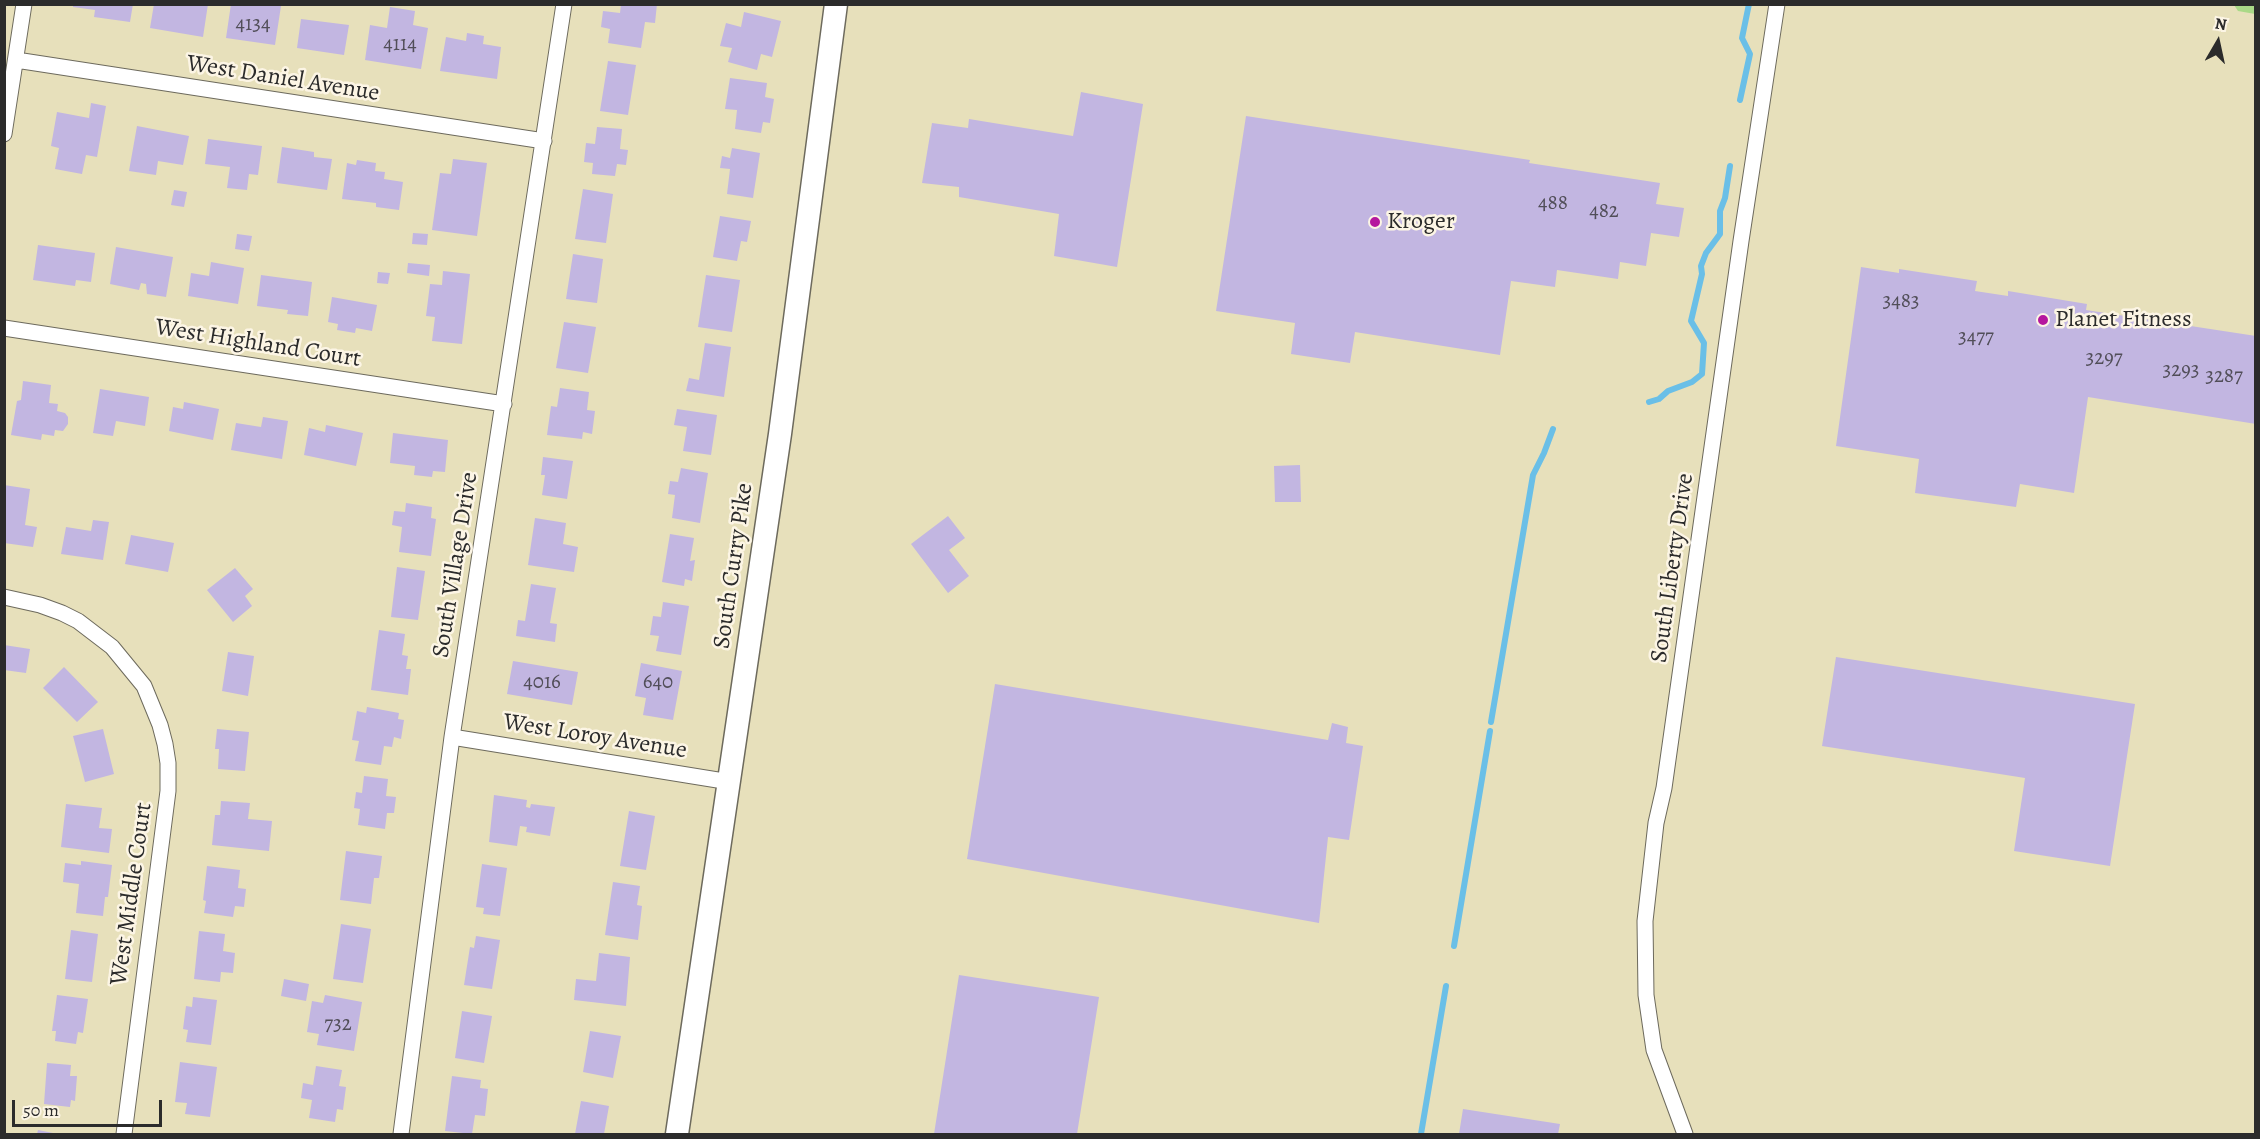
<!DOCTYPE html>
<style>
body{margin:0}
#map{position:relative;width:2260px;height:1139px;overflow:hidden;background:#e7e0bb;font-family:Alegreya,serif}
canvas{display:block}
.frame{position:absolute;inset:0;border:6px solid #2b2b2b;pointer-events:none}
.north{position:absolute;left:2188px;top:12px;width:60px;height:60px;-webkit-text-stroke:4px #fcf5e5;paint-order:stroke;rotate:9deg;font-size:16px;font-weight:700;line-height:24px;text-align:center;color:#2b2b2b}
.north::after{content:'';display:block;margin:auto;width:21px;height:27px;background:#2b2b2b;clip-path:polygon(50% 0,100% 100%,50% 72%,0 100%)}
.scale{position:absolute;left:12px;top:1100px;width:150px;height:27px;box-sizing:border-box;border:3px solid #2b2b2b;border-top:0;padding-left:8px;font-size:18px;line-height:21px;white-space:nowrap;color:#2b2b2b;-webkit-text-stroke:4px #fcf5e5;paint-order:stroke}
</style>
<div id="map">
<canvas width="2260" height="1139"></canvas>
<div class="frame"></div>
<div class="north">N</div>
<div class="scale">50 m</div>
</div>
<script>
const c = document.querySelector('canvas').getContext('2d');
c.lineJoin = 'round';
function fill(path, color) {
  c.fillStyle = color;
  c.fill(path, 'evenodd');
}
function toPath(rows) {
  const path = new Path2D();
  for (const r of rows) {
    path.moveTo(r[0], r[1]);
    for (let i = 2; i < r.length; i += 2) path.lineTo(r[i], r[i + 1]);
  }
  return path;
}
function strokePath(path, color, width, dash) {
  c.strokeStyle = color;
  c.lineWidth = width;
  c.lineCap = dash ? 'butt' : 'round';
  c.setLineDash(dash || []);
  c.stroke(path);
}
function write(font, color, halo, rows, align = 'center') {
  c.font = font + ' Alegreya,serif';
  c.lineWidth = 5;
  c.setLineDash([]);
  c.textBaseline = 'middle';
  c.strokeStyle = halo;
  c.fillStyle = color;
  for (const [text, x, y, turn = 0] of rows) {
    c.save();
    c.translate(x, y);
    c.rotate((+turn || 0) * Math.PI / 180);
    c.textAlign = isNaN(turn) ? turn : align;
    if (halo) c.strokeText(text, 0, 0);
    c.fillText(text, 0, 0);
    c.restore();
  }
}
fill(toPath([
 [2234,5,2255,5,2255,14,2238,11]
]), '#aad987');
strokePath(toPath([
 [1740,100,1750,54,1742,38,1749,4],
 [1649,402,1659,399,1668,391,1692,382,1702,374,1704,343,1691,321,1702,274,1701,266,1706,253,1720,234,1720,211,1725,198,1730,166],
 [1491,722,1533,475,1544,453,1553,429],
 [1454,946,1490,731],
 [1421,1134,1446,986]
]), '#6abfe7', 6);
fill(toPath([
 [73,4,133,4,130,22,94,17,95,10,73,7],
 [154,4,208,4,203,37,150,28],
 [231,4,281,6,275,45,226,38],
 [621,4,657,4,655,23,645,22,641,48,608,43,610,29,601,27,603,11,620,13],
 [390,7,415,11,413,25,428,28,421,69,365,60,370,25,387,28],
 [744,12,781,21,772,57,761,54,757,70,728,62,732,48,720,46,726,23,741,27],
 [301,19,349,25,344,55,297,48],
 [467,33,484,36,483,44,501,47,497,79,440,71,446,37,466,41],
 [608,61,636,65,628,115,600,111],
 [730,78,767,83,765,97,774,99,770,123,763,122,761,133,735,129,737,110,725,109],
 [1081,92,1143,104,1117,267,1054,256,1059,214,959,197,959,187,922,183,932,123,968,128,969,119,1073,136],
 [91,103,106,106,97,157,86,155,82,174,55,169,59,148,51,146,57,112,89,118],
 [1246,116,1530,160,1529,163,1660,183,1656,204,1684,208,1679,237,1651,233,1646,266,1620,262,1618,279,1557,270,1555,287,1511,281,1500,355,1355,332,1350,363,1291,354,1295,323,1216,311],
 [137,126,189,136,183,165,158,161,156,175,129,171],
 [597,127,622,129,620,149,628,150,626,165,617,164,615,176,592,174,593,163,584,162,586,143,595,144],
 [208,139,262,146,258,175,249,174,247,190,227,188,230,167,205,164],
 [282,147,314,152,314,157,332,159,327,190,277,183],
 [732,148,760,153,753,198,727,194,730,169,720,168,722,156,730,158],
 [453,159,487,163,477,236,432,230,440,173,451,174],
 [357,160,376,163,375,171,385,172,384,179,403,182,399,210,376,207,376,203,342,199,347,163,356,165],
 [583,189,613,194,606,243,575,239],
 [174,190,187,192,184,207,171,205],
 [720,216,751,221,747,242,741,241,737,261,713,257],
 [413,233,428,234,427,245,412,244],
 [237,234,252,236,249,251,235,249],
 [38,245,95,253,91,282,76,280,75,286,33,280],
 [116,247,173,257,166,297,147,294,146,284,141,283,139,290,110,284],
 [573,254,603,259,597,303,566,299],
 [211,262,244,268,238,304,188,296,191,273,209,276],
 [408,263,430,265,429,276,407,273],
 [1861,267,1899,273,1899,269,1977,281,1975,291,2008,296,2008,291,2087,304,2086,310,2256,336,2256,424,2088,397,2074,493,2020,484,2016,507,1915,493,1919,459,1836,446],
 [443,271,470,274,462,344,432,341,435,317,426,316,430,284,442,285],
 [378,272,390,273,388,284,377,283],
 [261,275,312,282,308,316,287,314,288,310,257,306],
 [706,275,740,280,732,332,698,327],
 [332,297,377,305,372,331,356,328,355,333,337,330,338,324,328,322],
 [564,322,596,327,588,373,556,368],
 [705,343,731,347,724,397,686,391,689,378,699,380],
 [23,381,51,385,49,403,58,404,57,411,65,413,68,417,68,424,63,431,55,430,54,436,42,434,41,440,11,435,17,401,21,400],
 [560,388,589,392,587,410,595,411,592,434,583,432,582,439,547,435,551,406,557,407],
 [100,389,149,397,145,426,116,421,113,436,93,433],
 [184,402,219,409,213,440,169,431,173,407,183,409],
 [677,409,717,415,711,455,683,451,687,427,674,425],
 [263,417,288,421,282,459,231,450,236,423,261,427],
 [326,425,363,433,356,466,304,455,309,428,325,432],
 [393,433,448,440,445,472,433,471,432,477,414,475,415,466,390,463],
 [543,457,573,461,567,499,542,495,545,475,541,475],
 [1300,465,1301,502,1275,502,1274,466],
 [681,468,708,473,700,523,672,518,675,495,668,494,670,481,678,482],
 [4,485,30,489,25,525,37,527,33,547,4,543],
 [406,503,432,507,431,518,436,519,431,556,399,552,402,527,392,525,394,511,405,512],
 [948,516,965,538,949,550,969,576,948,593,911,544],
 [535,518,566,523,563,544,578,547,574,572,528,565],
 [93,520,109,522,103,560,61,554,66,527,91,531],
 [670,534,694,538,690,561,695,560,692,581,685,579,684,586,662,582],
 [131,535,174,543,168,572,125,564],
 [397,567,425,571,418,620,391,617],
 [235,568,253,589,245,596,252,606,233,622,207,590],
 [531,584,556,588,550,623,557,624,555,642,516,636,518,620,525,621],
 [663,602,689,606,681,655,656,651,659,636,650,635,653,616,661,617],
 [379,630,405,634,402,655,408,656,406,669,411,669,408,695,371,690],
 [4,645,30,649,26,673,4,670],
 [228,652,254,656,248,696,222,691],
 [1836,657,2135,704,2110,866,2014,851,2025,778,1822,746],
 [513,661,578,672,572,705,507,694],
 [641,663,682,671,673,720,643,715,646,698,635,696],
 [64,667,98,702,77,722,43,688],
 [995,684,1328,740,1332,723,1348,727,1346,743,1363,746,1349,840,1328,837,1319,923,967,859],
 [367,707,399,713,398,719,404,720,401,739,394,737,392,747,384,746,381,765,355,761,359,741,352,740,357,711,366,713],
 [103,729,114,774,85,782,73,736],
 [217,729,249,732,245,771,218,769,219,749,215,749],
 [364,776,388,779,386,796,396,797,394,813,387,813,385,829,358,825,360,809,354,808,356,792,362,793],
 [494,795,527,800,526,807,530,808,531,804,555,807,550,836,526,832,527,827,520,826,517,846,489,842],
 [221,801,250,803,248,819,272,821,269,851,212,845,215,815,220,815],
 [66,804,102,808,99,828,112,829,109,853,61,847],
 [629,811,655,816,646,870,620,866],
 [346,851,382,856,379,878,374,878,371,904,340,900],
 [81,861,112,865,108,897,105,897,103,916,76,913,79,884,63,882,65,863,81,865],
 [482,864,507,868,500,916,483,914,484,908,476,907],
 [207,866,240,870,238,888,246,889,244,907,235,906,233,917,204,913,206,901,203,900],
 [613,882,640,886,637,905,642,906,638,940,605,935],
 [341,924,371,929,363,983,333,979],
 [71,930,98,934,92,982,65,979],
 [199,931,225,934,223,951,235,953,233,973,221,972,220,982,194,979],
 [476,936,500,940,492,989,464,985,470,947,474,948],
 [599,953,630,957,626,1006,574,1000,576,979,596,981],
 [959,975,1099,997,1077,1134,934,1134],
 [284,979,309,984,306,1001,281,996],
 [57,995,88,999,83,1033,78,1032,76,1044,55,1041,56,1031,52,1031],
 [325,995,362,1002,354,1051,317,1045,319,1034,307,1032,312,1001,323,1003],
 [193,997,217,1000,211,1045,186,1042,188,1030,183,1029,186,1006,192,1007],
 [462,1011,492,1016,484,1063,455,1058],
 [590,1031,621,1036,613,1078,583,1072],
 [180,1062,217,1067,210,1117,185,1114,187,1103,175,1102],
 [47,1063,71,1065,70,1076,77,1076,75,1101,71,1100,70,1107,44,1104],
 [316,1066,342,1070,339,1086,346,1087,343,1110,337,1109,335,1122,309,1118,312,1100,301,1098,303,1083,313,1085],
 [452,1076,481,1080,480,1088,488,1089,485,1116,475,1115,472,1134,445,1131],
 [581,1101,609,1106,604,1134,575,1134],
 [1463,1109,1560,1124,1558,1134,1459,1134],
 [38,1130,53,1133,53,1134,37,1134]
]), '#c2b6e1');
const minor = toPath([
 [16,60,544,141],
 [4,134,24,4],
 [4,328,504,404],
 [4,597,40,605,62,613,78,621,112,647,144,686,160,725,165,744,168,763,168,791,124,1134],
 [452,737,730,782],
 [401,1134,452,737,564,4],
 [1685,1134,1654,1050,1646,995,1645,921,1656,823,1664,788,1741,241,1777,4]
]);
const secondary = toPath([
 [677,1134,780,434,836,4]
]);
strokePath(minor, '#6d6a5d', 17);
strokePath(secondary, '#6d6a5d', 25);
strokePath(minor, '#fff', 15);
strokePath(secondary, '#fff', 22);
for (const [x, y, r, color] of [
 [1375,222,6,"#b5179e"],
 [2043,320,6,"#b5179e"]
]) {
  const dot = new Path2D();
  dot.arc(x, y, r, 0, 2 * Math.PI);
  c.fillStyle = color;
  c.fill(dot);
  strokePath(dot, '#fcf5e5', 2);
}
write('21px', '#514e58', null, [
 ["4134",253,25],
 ["4114",400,45],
 ["488",1553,204],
 ["482",1604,212],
 ["3483",1901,302],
 ["3477",1976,338],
 ["3297",2104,359],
 ["3293",2181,371],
 ["3287",2224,377],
 ["4016",542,683],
 ["640",658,683],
 ["732",338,1025]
]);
write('24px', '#2b2b2b', '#fcf5e5', [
 ["West Daniel Avenue",283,79,9],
 ["West Highland Court",258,344,9],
 ["South Village Drive",456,565,-81],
 ["South Curry Pike",734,566,-82],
 ["South Liberty Drive",1673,568,-82],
 ["West Loroy Avenue",595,737,9],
 ["West Middle Court",132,894,-82]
]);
write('24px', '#2b2b2b', '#fcf5e5', [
 ["Kroger",1387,222],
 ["Planet Fitness",2055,320]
], 'left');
</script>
